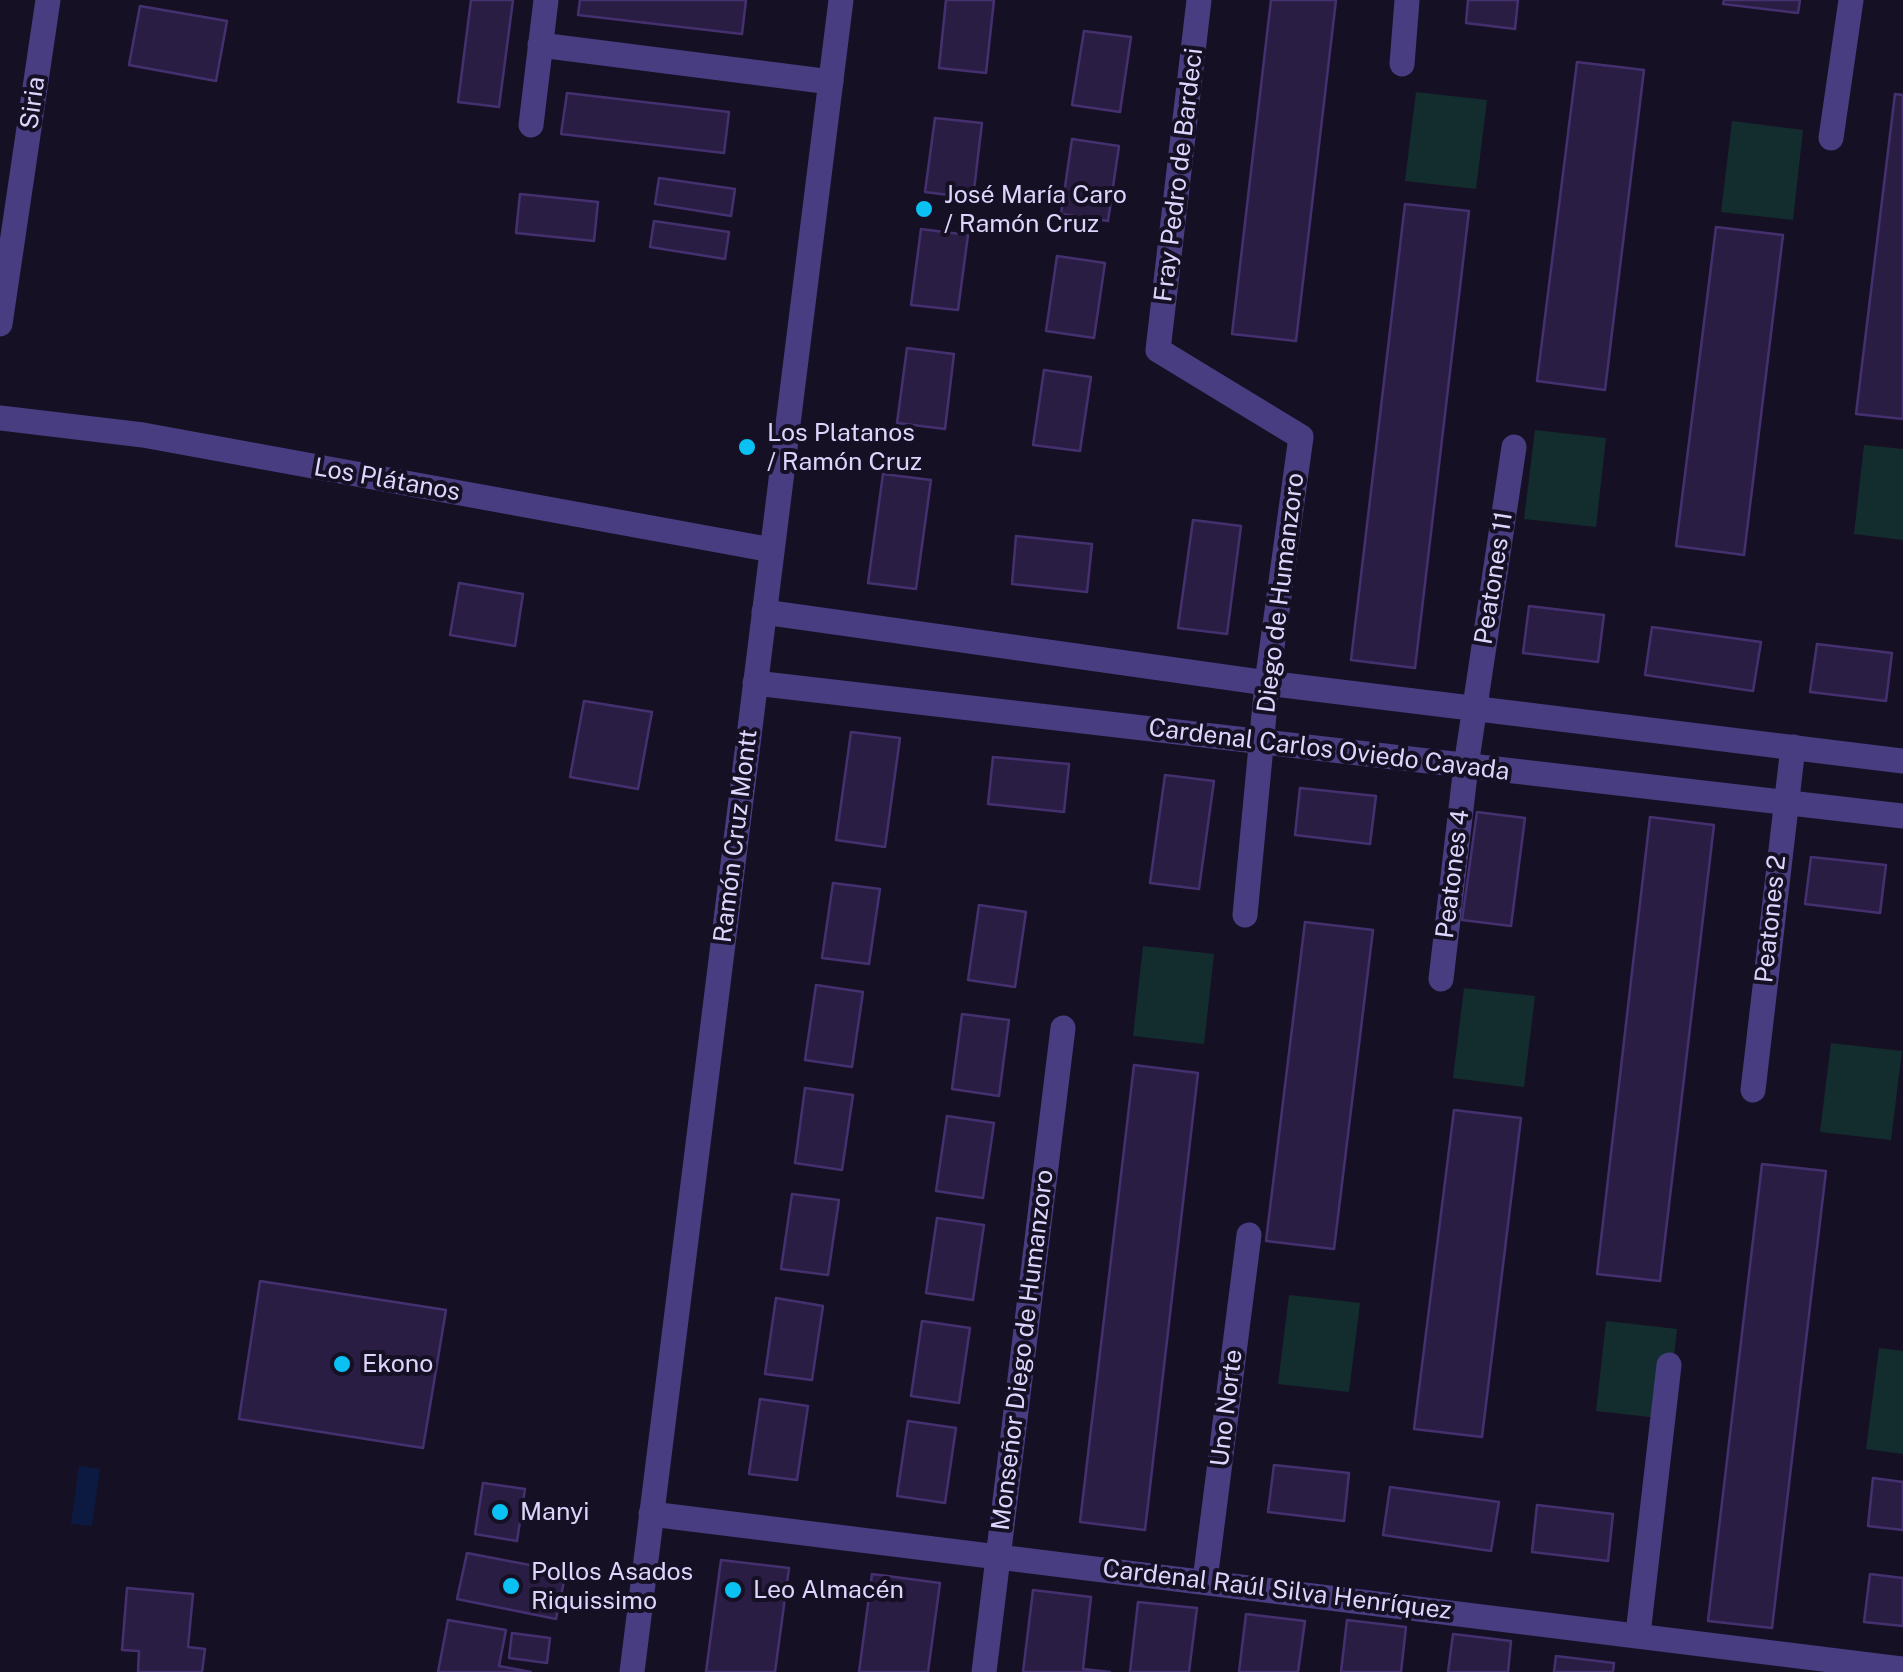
<!DOCTYPE html>
<meta charset="utf-8">
<style>
body{margin:0}
canvas{display:block;background:#161024}
</style>
<canvas width="1903" height="1672"></canvas>
<script>
const c = document.querySelector('canvas').getContext('2d');
c.lineJoin = 'round';
function fill(path, color) {
  c.fillStyle = color;
  c.fill(path, 'evenodd');
}
function toPath(rows) {
  const path = new Path2D();
  for (const r of rows) {
    path.moveTo(r[0], r[1]);
    for (let i = 2; i < r.length; i += 2) path.lineTo(r[i], r[i + 1]);
  }
  return path;
}
function strokePath(path, color, width, dash) {
  c.strokeStyle = color;
  c.lineWidth = width;
  c.lineCap = dash ? 'butt' : 'round';
  c.setLineDash(dash || []);
  c.stroke(path);
}
function write(font, color, halo, rows, align = 'center') {
  c.font = font + ' "Public Sans",sans-serif';
  c.lineWidth = 8;
  c.setLineDash([]);
  c.textBaseline = 'middle';
  c.strokeStyle = halo;
  c.fillStyle = color;
  for (const [text, x, y, turn = 0] of rows) {
    c.save();
    c.translate(x, y);
    c.rotate((+turn || 0) * Math.PI / 180);
    c.textAlign = isNaN(turn) ? turn : align;
    if (halo) c.strokeText(text, 0, 0);
    c.fillText(text, 0, 0);
    c.restore();
  }
}
fill(toPath([
 [1416,92,1487,100,1476,189,1405,181],
 [1732,121,1803,130,1793,220,1721,212],
 [1535,430,1606,438,1596,527,1524,519],
 [1864,445,1903,449,1903,540,1854,534],
 [1143,946,1214,954,1204,1044,1133,1036],
 [1464,988,1535,996,1524,1087,1453,1078],
 [1831,1043,1902,1051,1891,1140,1820,1132],
 [1289,1295,1360,1303,1349,1392,1278,1384],
 [1606,1321,1677,1329,1667,1419,1596,1411],
 [1879,1348,1903,1351,1903,1454,1866,1449]
]), '#132c2e');
fill(toPath([
 [79,1466,100,1469,92,1526,71,1524]
]), '#0c1941');
const building = toPath([
 [471,0,513,0,499,107,458,102,471,0],
 [580,0,746,0,742,34,578,15,580,0],
 [946,0,994,0,986,73,939,68,946,0],
 [1271,0,1336,0,1296,341,1232,334,1271,0],
 [1468,0,1518,0,1515,29,1466,23,1468,0],
 [1724,0,1800,0,1798,13,1723,4,1724,0],
 [140,6,227,21,216,81,129,65,140,6],
 [1084,31,1131,37,1120,112,1072,105,1084,31],
 [1577,62,1644,70,1605,390,1537,381,1577,62],
 [567,93,729,112,724,153,561,134,567,93],
 [1895,94,1903,95,1903,419,1856,414,1895,94],
 [935,118,982,123,973,198,925,192,935,118],
 [1072,139,1119,146,1108,221,1061,214,1072,139],
 [659,178,735,189,731,216,655,204,659,178],
 [520,194,598,202,594,241,516,233,520,194],
 [1405,204,1469,211,1415,668,1351,660,1405,204],
 [654,221,729,232,725,259,650,247,654,221],
 [1716,227,1783,235,1744,555,1676,546,1716,227],
 [921,229,968,235,958,310,911,305,921,229],
 [1057,256,1105,263,1094,338,1046,331,1057,256],
 [907,348,954,354,945,429,897,423,907,348],
 [1044,370,1091,377,1080,451,1033,445,1044,370],
 [883,474,931,480,916,589,868,583,883,474],
 [1193,520,1241,526,1227,634,1178,628,1193,520],
 [1016,536,1092,544,1087,592,1012,584,1016,536],
 [459,583,523,594,515,646,450,635,459,583],
 [1529,606,1604,615,1598,662,1523,653,1529,606],
 [1652,627,1761,642,1753,691,1645,675,1652,627],
 [1817,644,1892,653,1886,701,1810,692,1817,644],
 [584,701,652,712,638,789,570,777,584,701],
 [851,732,900,738,885,847,836,840,851,732],
 [993,757,1069,764,1064,812,988,804,993,757],
 [1165,775,1214,781,1199,889,1150,883,1165,775],
 [1300,788,1376,796,1370,844,1295,835,1300,788],
 [1477,812,1525,818,1511,926,1462,920,1477,812],
 [1650,817,1714,825,1660,1281,1597,1274,1650,817],
 [1811,857,1886,865,1880,913,1805,904,1811,857],
 [833,883,880,889,869,964,822,958,833,883],
 [979,905,1026,912,1015,987,968,980,979,905],
 [1305,922,1373,930,1334,1249,1266,1241,1305,922],
 [816,985,863,992,852,1067,805,1060,816,985],
 [962,1014,1009,1020,999,1096,952,1089,962,1014],
 [1134,1065,1198,1073,1145,1530,1080,1522,1134,1065],
 [805,1088,853,1095,842,1170,795,1163,805,1088],
 [1454,1110,1521,1118,1482,1437,1414,1429,1454,1110],
 [947,1116,994,1123,983,1198,936,1191,947,1116],
 [1762,1164,1826,1171,1772,1628,1708,1621,1762,1164],
 [792,1194,839,1200,828,1275,781,1269,792,1194],
 [937,1218,984,1225,973,1300,926,1293,937,1218],
 [260,1281,446,1310,423,1448,239,1419,260,1281],
 [776,1298,823,1306,812,1380,765,1374,776,1298],
 [922,1321,970,1328,959,1403,911,1396,922,1321],
 [760,1399,808,1406,797,1480,749,1474,760,1399],
 [908,1421,956,1428,945,1503,897,1496,908,1421],
 [1274,1465,1349,1473,1344,1521,1268,1512,1274,1465],
 [1873,1478,1903,1482,1903,1530,1868,1526,1873,1478],
 [483,1483,525,1489,517,1541,475,1534,483,1483],
 [1390,1487,1499,1502,1491,1551,1383,1535,1390,1487],
 [1537,1505,1613,1514,1608,1561,1532,1552,1537,1505],
 [467,1553,566,1572,556,1619,457,1599,467,1553],
 [721,1560,789,1568,775,1672,706,1672,721,1560],
 [872,1574,940,1583,928,1672,859,1672,872,1574],
 [1870,1574,1903,1578,1903,1626,1864,1622,1870,1574],
 [127,1588,193,1594,188,1647,205,1649,202,1672,138,1672,139,1651,122,1650,127,1588],
 [1033,1590,1091,1597,1083,1669,1110,1672,1023,1672,1033,1590],
 [1138,1602,1197,1608,1189,1672,1130,1672,1138,1602],
 [1246,1614,1305,1621,1298,1672,1239,1672,1246,1614],
 [448,1620,506,1630,499,1666,531,1672,438,1672,448,1620],
 [1347,1620,1406,1627,1401,1672,1341,1672,1347,1620],
 [512,1633,550,1638,547,1663,509,1658,512,1633],
 [1453,1634,1511,1641,1508,1672,1448,1672,1453,1634],
 [1556,1656,1614,1663,1613,1672,1554,1672,1556,1656]
]);
fill(building, '#2a1d44');
strokePath(building, '#44306f', 2.5);
strokePath(toPath([
 [1199,0,1158,350,1301,437,1267,683,1245,915],
 [1402,64,1407,0],
 [1831,138,1851,0],
 [1441,979,1466,766,1514,447],
 [1753,1090,1793,747],
 [1205,1580,1249,1235],
 [1638,1634,1669,1365]
]), '#483d81', 25);
strokePath(toPath([
 [540,45,831,82],
 [531,125,546,0],
 [0,324,48,0],
 [764,612,1267,683,1903,761],
 [755,683,1903,816],
 [651,1514,1903,1669],
 [984,1672,1063,1028]
]), '#483d81', 25);
strokePath(toPath([
 [0,418,143,435,772,550],
 [632,1672,841,0]
]), '#483d81', 25);
for (const [x, y, r, color] of [
 [924,209,10,"#0bc0f3"],
 [747,447,10,"#0bc0f3"],
 [342,1364,10,"#0bc0f3"],
 [500,1512,10,"#0bc0f3"],
 [511,1586,10,"#0bc0f3"],
 [733,1590,10,"#0bc0f3"]
]) {
  const dot = new Path2D();
  dot.arc(x, y, r, 0, 2 * Math.PI);
  c.fillStyle = color;
  c.fill(dot);
  strokePath(dot, '#161024', 4);
}
write('25px', '#ded5fd', '#161024', [
 ["Siria",33,103,-82],
 ["Fray Pedro de Bardeci",1179,175,-83],
 ["Los Plátanos",387,480,10],
 ["Peatones 11",1494,578,-81],
 ["Diego de Humanzoro",1281,593,-83],
 ["Cardenal Carlos Oviedo Cavada",1329,750,7],
 ["Ramón Cruz Montt",736,836,-83],
 ["Peatones 4",1453,874,-83],
 ["Peatones 2",1771,919,-84],
 ["Monseñor Diego de Humanzoro",1023,1350,-83],
 ["Uno Norte",1227,1408,-83],
 ["Cardenal Raúl Silva Henríquez",1277,1590,7]
]);
write('25px', '#ded5fd', '#161024', [
 ["José María Caro",944,195],
 ["/ Ramón Cruz",944,224],
 ["Los Platanos",767,433],
 ["/ Ramón Cruz",767,462],
 ["Ekono",362,1364],
 ["Manyi",520,1512],
 ["Pollos Asados",531,1572],
 ["Riquissimo",531,1601],
 ["Leo Almacén",753,1590]
], 'left');
</script>
